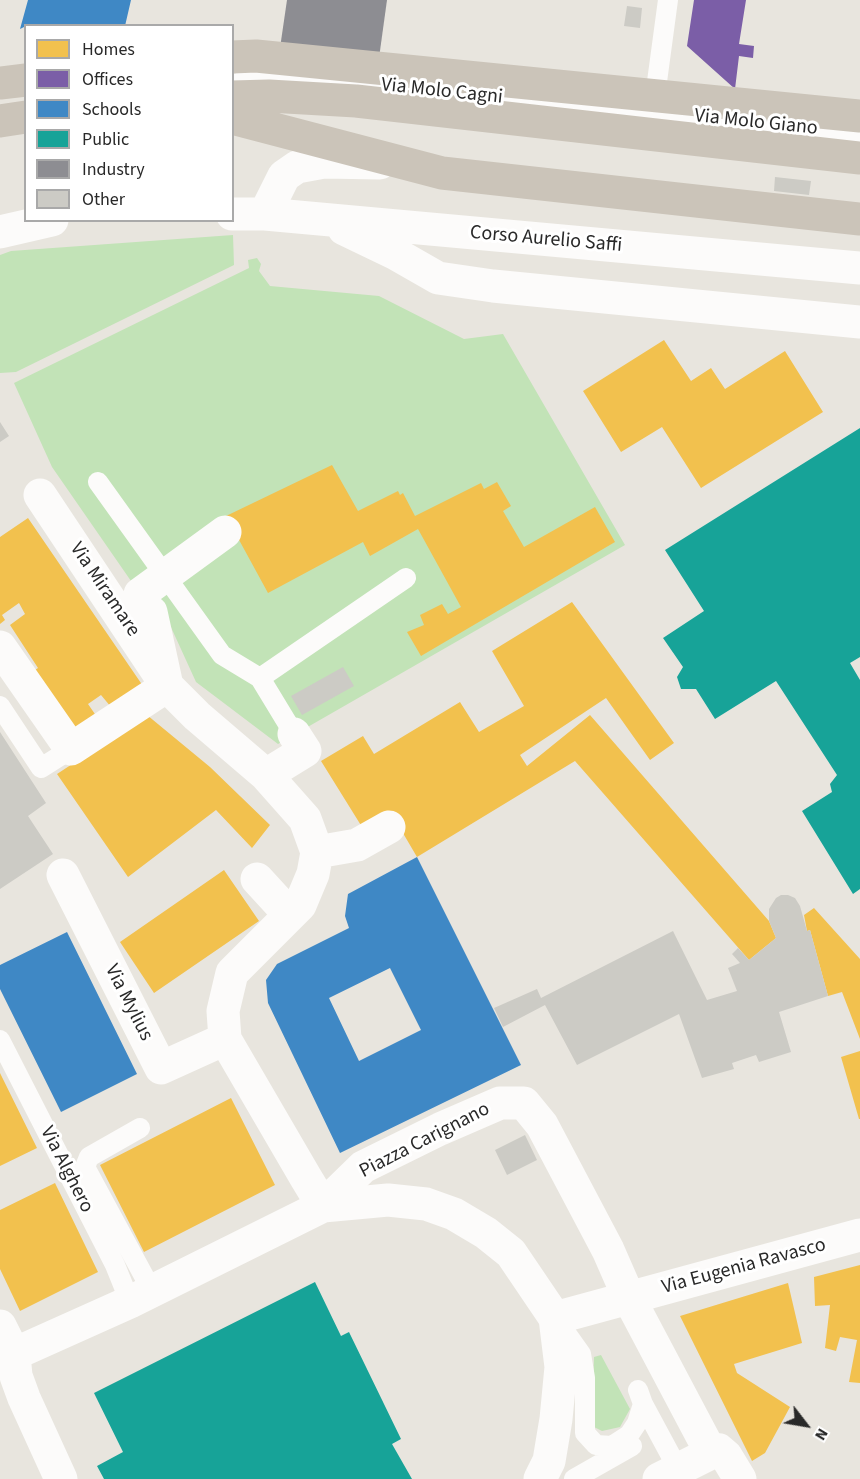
<!DOCTYPE html>
<style>
body{margin:0}
#map{position:relative;width:860px;height:1479px;overflow:hidden;background:#e8e5de;font-family:"Source Sans 3",sans-serif}
canvas{display:block}
.legend{position:absolute;left:24px;top:24px;width:210px;height:198px;box-sizing:border-box;background:#fff;border:2px solid #a9a9a9;margin:0;padding:8px 10px;list-style:none;font-size:18px;color:#292929}
.legend li{display:flex;align-items:center;gap:12px;height:30px}
.legend b{width:30px;border:2px solid #a9a9a9}
.north{position:absolute;left:776px;top:1395px;width:60px;height:60px;-webkit-text-stroke:4px #fff;paint-order:stroke;rotate:121deg;font-size:16px;font-weight:700;line-height:24px;text-align:center;color:#292929}
.north::after{content:'';display:block;margin:auto;width:21px;height:27px;background:#292929;clip-path:polygon(50% 0,100% 100%,50% 72%,0 100%)}
</style>
<div id="map">
<canvas width="860" height="1479"></canvas>
<ul class="legend">
<li><b style="height:16px;background:#f2c14e"></b>Homes</li>
<li><b style="height:16px;background:#7b5ea7"></b>Offices</li>
<li><b style="height:16px;background:#3f88c5"></b>Schools</li>
<li><b style="height:16px;background:#17a398"></b>Public</li>
<li><b style="height:16px;background:#8d8d92"></b>Industry</li>
<li><b style="height:16px;background:#cccbc5"></b>Other</li>
</ul>
<div class="north">N</div>
</div>
<script>
const c = document.querySelector('canvas').getContext('2d');
c.lineJoin = 'round';
function fill(path, color) {
  c.fillStyle = color;
  c.fill(path, 'evenodd');
}
function toPath(rows) {
  const path = new Path2D();
  for (const r of rows) {
    path.moveTo(r[0], r[1]);
    for (let i = 2; i < r.length; i += 2) path.lineTo(r[i], r[i + 1]);
  }
  return path;
}
function strokePath(path, color, width, dash) {
  c.strokeStyle = color;
  c.lineWidth = width;
  c.lineCap = dash ? 'butt' : 'round';
  c.setLineDash(dash || []);
  c.stroke(path);
}
function write(font, color, halo, rows, align = 'center') {
  c.font = font + ' "Source Sans 3",sans-serif';
  c.lineWidth = 6;
  c.setLineDash([]);
  c.textBaseline = 'middle';
  c.strokeStyle = halo;
  c.fillStyle = color;
  for (const [text, x, y, turn = 0] of rows) {
    c.save();
    c.translate(x, y);
    c.rotate((+turn || 0) * Math.PI / 180);
    c.textAlign = isNaN(turn) ? turn : align;
    if (halo) c.strokeText(text, 0, 0);
    c.fillText(text, 0, 0);
    c.restore();
  }
}
fill(toPath([
 [233,235,234,265,16,372,0,373,0,255,11,251],
 [257,258,261,264,259,271,270,286,379,296,464,339,503,334,625,545,278,744,196,682,159,601,140,594,52,467,14,383,249,268,248,260],
 [601,1355,630,1409,620,1427,602,1431,592,1426,594,1357]
]), '#c2e3b7');
fill(toPath([
 [664,340,691,381,711,368,725,389,785,351,823,412,701,488,662,427,621,452,583,391],
 [332,465,358,511,398,491,400,495,403,493,415,516,481,483,484,489,497,482,511,506,503,511,524,547,595,507,615,542,421,656,407,632,424,625,420,615,442,604,448,614,461,607,418,529,370,556,363,542,268,593,226,516],
 [28,518,143,686,111,707,101,695,88,704,97,717,75,732,32,672,38,668,10,625,25,614,19,603,2,615,5,620,0,624,0,537],
 [572,602,674,743,650,760,606,698,520,755,527,766,590,715,769,921,776,938,749,960,575,761,417,857,390,811,362,827,321,761,363,736,374,754,460,702,479,732,524,706,492,651],
 [147,715,210,767,270,825,252,848,216,810,128,877,57,774],
 [224,870,259,921,154,993,120,942],
 [814,908,860,959,860,1039,842,992,828,996,810,930,807,931,804,915],
 [860,1051,860,1119,859,1119,841,1057],
 [0,1073,37,1148,0,1166],
 [231,1098,275,1185,144,1252,100,1165],
 [55,1183,98,1272,20,1311,0,1269,0,1210],
 [860,1265,860,1383,849,1382,857,1340,840,1337,836,1351,825,1348,830,1305,815,1306,814,1277],
 [788,1283,802,1343,734,1364,737,1373,790,1407,765,1453,752,1461,680,1316]
]), '#f2c14e');
fill(toPath([
 [694,0,746,0,739,44,754,46,753,58,739,56,735,89,687,46]
]), '#7b5ea7');
fill(toPath([
 [28,0,131,0,125,26,26,26,20,29],
 [417,857,521,1065,340,1153,268,1003,266,980,277,964,349,928,345,916,348,894],
 [390,968,421,1030,359,1061,329,998],
 [67,932,137,1074,61,1112,0,989,0,965]
]), '#3f88c5');
fill(toPath([
 [860,428,860,657,850,663,860,680,860,889,853,894,802,811,832,792,830,784,837,775,776,681,715,719,696,689,681,689,677,677,683,667,663,638,704,611,665,550],
 [315,1282,341,1336,349,1332,401,1439,392,1444,412,1479,104,1479,97,1466,123,1452,94,1393]
]), '#17a398');
fill(toPath([
 [287,0,387,0,379,58,280,48]
]), '#8d8d92');
fill(toPath([
 [627,6,642,8,640,28,624,26],
 [775,177,811,181,809,195,774,191],
 [0,422,9,436,0,442],
 [343,667,354,686,302,715,291,696],
 [0,732,46,803,28,816,53,854,0,889],
 [781,895,788,895,795,898,800,906,807,931,810,930,828,996,779,1012,791,1052,759,1062,756,1055,732,1063,734,1069,702,1078,679,1014,577,1065,545,1005,503,1027,494,1008,537,989,541,998,673,931,707,1000,737,991,728,968,740,963,732,954,738,948,749,960,776,938,769,921,769,909,776,898],
 [525,1135,537,1160,507,1175,495,1150]
]), '#cccbc5');
strokePath(toPath([
 [238,83,286,76,860,134],
 [654,104,668,0],
 [98,482,222,655,260,678],
 [0,706,41,768,71,749],
 [294,734,260,678,406,578],
 [0,1040,115,1265,130,1302],
 [140,1128,89,1157,85,1167,152,1291],
 [559,1323,581,1354,585,1378,585,1433,596,1445,612,1446,629,1435,637,1423,643,1404],
 [638,1390,643,1404,678,1469],
 [574,1479,632,1446]
]), '#fcfbfa', 20);
strokePath(toPath([
 [40,495,167,686,197,716,266,775,305,819,317,852,313,874,300,905,232,973,223,1011,225,1039,306,1178,323,1206,363,1167,440,1129,500,1103,524,1103,542,1125,608,1250,629,1298,711,1453,659,1479],
 [140,594,225,532],
 [0,647,71,749,167,686,151,612],
 [266,775,305,751,294,734],
 [317,852,357,845,389,827],
 [63,875,161,1068,225,1039],
 [257,879,290,915],
 [555,1318,860,1235],
 [0,1326,14,1354,0,1360],
 [711,1453,719,1450,726,1456,740,1479]
]), '#fcfbfa', 33);
strokePath(toPath([
 [232,214,265,214,860,268],
 [265,214,284,176,297,167,324,162,380,163],
 [344,229,396,254,438,278,493,286,860,322],
 [0,232,52,220],
 [61,1479,24,1398,16,1376,14,1354,130,1302,323,1206,388,1200,426,1204,454,1214,486,1233,511,1253,555,1318,561,1367,556,1419,549,1461,540,1479]
]), '#fcfbfa', 33);
strokePath(toPath([
 [232,57,256,56,860,116],
 [0,83,26,80],
 [232,97,269,96,356,101,860,158],
 [232,118,442,173,860,219],
 [0,121,26,117]
]), '#cbc4b9', 33);
write('20px', '#292929', '#fff', [
 ["Via Molo Cagni",442,92,6],
 ["Via Molo Giano",756,123,6],
 ["Corso Aurelio Saffi",546,240,5],
 ["Via Miramare",104,590,56],
 ["Via Mylius",128,1003,63],
 ["Piazza Carignano",425,1141,-27],
 ["Via Alghero",66,1170,63],
 ["Via Eugenia Ravasco",744,1267,-15]
]);
</script>
